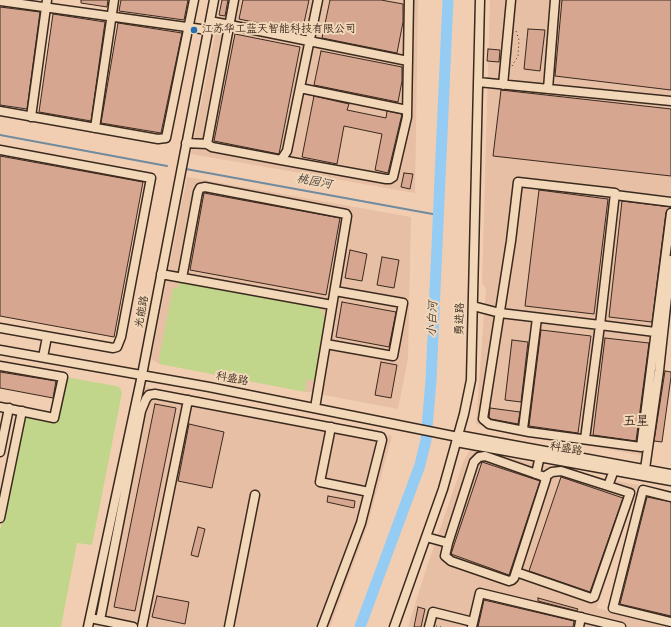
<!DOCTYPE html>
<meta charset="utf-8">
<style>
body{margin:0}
canvas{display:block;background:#f1ceb2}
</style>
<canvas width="671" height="627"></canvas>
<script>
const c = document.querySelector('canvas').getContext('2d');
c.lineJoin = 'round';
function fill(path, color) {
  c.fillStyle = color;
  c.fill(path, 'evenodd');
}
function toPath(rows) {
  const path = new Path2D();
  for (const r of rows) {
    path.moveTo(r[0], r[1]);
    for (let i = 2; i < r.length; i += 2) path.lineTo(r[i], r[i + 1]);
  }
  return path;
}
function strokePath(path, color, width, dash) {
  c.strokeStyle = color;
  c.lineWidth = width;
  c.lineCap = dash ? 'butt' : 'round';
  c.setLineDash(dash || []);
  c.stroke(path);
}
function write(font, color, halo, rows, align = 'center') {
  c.font = font + ' Kalam,"LXGW WenKai TC",sans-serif';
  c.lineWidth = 4;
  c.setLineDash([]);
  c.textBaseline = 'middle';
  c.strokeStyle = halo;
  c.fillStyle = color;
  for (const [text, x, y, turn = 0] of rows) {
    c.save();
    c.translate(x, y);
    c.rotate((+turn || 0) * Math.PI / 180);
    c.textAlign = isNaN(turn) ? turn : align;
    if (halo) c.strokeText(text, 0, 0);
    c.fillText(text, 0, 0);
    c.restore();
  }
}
fill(toPath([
 [222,0,418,0,415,193,191,154],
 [490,0,671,0,671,256,668,256,644,456,476,424,486,288,482,284],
 [187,177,411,217,408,358,398,409,160,364,151,359],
 [144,387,392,436,367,527,330,627,95,627],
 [470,450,638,485,597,608,671,627,408,627,427,566,464,460]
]), '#e6bfa5');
fill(toPath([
 [179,281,320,308,324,315,324,320,314,381,307,379,305,392,160,364,159,359,173,288,178,288],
 [66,377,116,386,120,388,122,393,92,545,77,543,61,627,0,627,0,531,24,414,57,420]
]), '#c2d68b');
strokePath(toPath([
 [0,135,167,166],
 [186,169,438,215]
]), '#718b9e', 2);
strokePath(toPath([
 [360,627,420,465,426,440,431,380,448,0]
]), '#95ccf4', 11);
const building = toPath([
 [81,0,108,0,107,7,81,3,81,0],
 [121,0,188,0,184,20,119,11,121,0],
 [222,0,228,0,225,16,219,15,222,0],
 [243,0,309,0,302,32,239,19,243,0],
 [330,0,381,0,403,4,403,22,397,53,322,38,330,0],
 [562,0,671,0,671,90,555,76,562,0],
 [0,7,40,12,27,109,0,105,0,7],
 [53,14,105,22,91,121,39,112,53,14],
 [118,23,182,33,161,133,101,123,118,23],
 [528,29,545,30,540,71,524,69,528,29],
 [235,34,300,47,279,154,214,141,235,34],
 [488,49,500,50,499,62,487,61,488,49],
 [321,51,402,67,402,81,398,102,314,85,321,51],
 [501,90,671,109,671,176,493,156,501,90],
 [314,96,349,104,347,110,386,118,387,111,402,114,388,173,375,170,382,134,344,126,337,164,302,157,314,96],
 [0,156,143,182,114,337,0,316,0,156],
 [404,173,413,174,410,189,401,187,404,173],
 [539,190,608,199,594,314,525,306,539,190],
 [204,193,340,218,326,295,190,270,204,193],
 [622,201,671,207,666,212,652,322,609,317,622,201],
 [350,250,367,254,362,281,345,278,350,250],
 [382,257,399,260,394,288,377,285,382,257],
 [342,302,396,312,389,347,336,337,342,302],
 [541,330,591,336,578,433,529,426,541,330],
 [605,338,649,343,636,441,593,435,605,338],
 [512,340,528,342,521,402,505,400,512,340],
 [381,362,397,365,391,398,375,395,381,362],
 [665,371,671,372,671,377,662,442,654,441,665,371],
 [0,372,56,381,53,398,0,388,0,372],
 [155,404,176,408,135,611,114,607,155,404],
 [490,408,520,412,518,424,491,419,489,417,490,408],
 [189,424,224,432,212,488,178,481,189,424],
 [482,462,540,481,509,575,451,554,482,462],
 [561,477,623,498,590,592,529,571,561,477],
 [328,496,355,501,354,508,327,502,328,496],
 [647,497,671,502,671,616,620,604,647,497],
 [198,527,205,529,198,557,191,555,198,527],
 [157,596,189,602,185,624,152,617,157,596],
 [538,598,578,609,577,611,538,601,538,598],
 [484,600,574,621,573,627,478,627,484,600],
 [418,607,425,609,421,627,414,627,418,607]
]);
fill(building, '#d6a690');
strokePath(building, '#3b2a1e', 1);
const minor = toPath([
 [234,0,207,144,212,147,281,160,287,151,318,0],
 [0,1,208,30],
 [210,21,408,61],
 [478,82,671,101],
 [503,85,511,0],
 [300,88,407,110],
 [548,89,555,0],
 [0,111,158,139,166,138,194,0],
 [31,117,47,0],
 [95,128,114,0],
 [186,143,207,144],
 [0,150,151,178,121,337,117,347,113,348,0,328],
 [281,160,386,179,390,179,393,177,407,117,409,0],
 [615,195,671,202],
 [161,274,332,305],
 [182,278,198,192,200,188,205,187,346,214,347,216,315,408],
 [473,306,500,313,600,325,585,439],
 [655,332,600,325,615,193,518,182,511,241,483,419,489,424,529,432,641,447,671,213],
 [326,344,393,356,403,303,335,291],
 [0,350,209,387,458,437],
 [43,357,47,337],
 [0,366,63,377,54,418,0,407],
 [331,427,320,482,369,492],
 [523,429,537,318],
 [458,435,671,474],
 [456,442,671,481],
 [0,452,9,408],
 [645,469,659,371,671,260],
 [536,474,541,451],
 [608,486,614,470],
 [671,497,643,490,613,608,671,622],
 [0,518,22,411],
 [426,537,448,543,445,556,451,561,509,581,512,580,514,578,546,479,542,476,485,456,479,457,474,462,448,543],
 [516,572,591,598,594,597,630,493,561,471,552,472,544,477],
 [95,619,133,627],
 [100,620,141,411,146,399,149,395,155,394,381,437,382,440,361,523,322,627],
 [88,627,142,375,214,0],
 [142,627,188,400],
 [229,627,255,495],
 [394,627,443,489,464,414,471,380,480,0],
 [429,627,433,612,473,622],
 [472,627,480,593,621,627],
 [579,627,581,617]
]);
strokePath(minor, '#3b2a1e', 11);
strokePath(toPath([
 [512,66,518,56,519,40,516,31],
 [436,626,441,627]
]), '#3b2a1e', 1, [1, 3]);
strokePath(minor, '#f2d7b9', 8);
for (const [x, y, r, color] of [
 [194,30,4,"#1f6fb2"]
]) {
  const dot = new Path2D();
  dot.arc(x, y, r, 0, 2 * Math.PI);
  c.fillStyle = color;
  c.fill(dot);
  strokePath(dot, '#f2d7b9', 1.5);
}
write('11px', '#3b2a1e', '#f2d7b9', [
 ["江苏华工蓝天智能科技有限公司",202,30]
], 'left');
write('11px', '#3b2a1e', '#f2d7b9', [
 ["光能路",143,312,-79],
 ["勇进路",461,319,-89],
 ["科盛路",232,380,11],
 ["科盛路",566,450,10]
]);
write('italic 12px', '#48423e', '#f2d7b9', [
 ["桃园河",314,183,10],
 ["小白河",434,319,-88]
]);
write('13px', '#3b2a1e', '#f2d7b9', [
 ["五星",636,423]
]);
</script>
